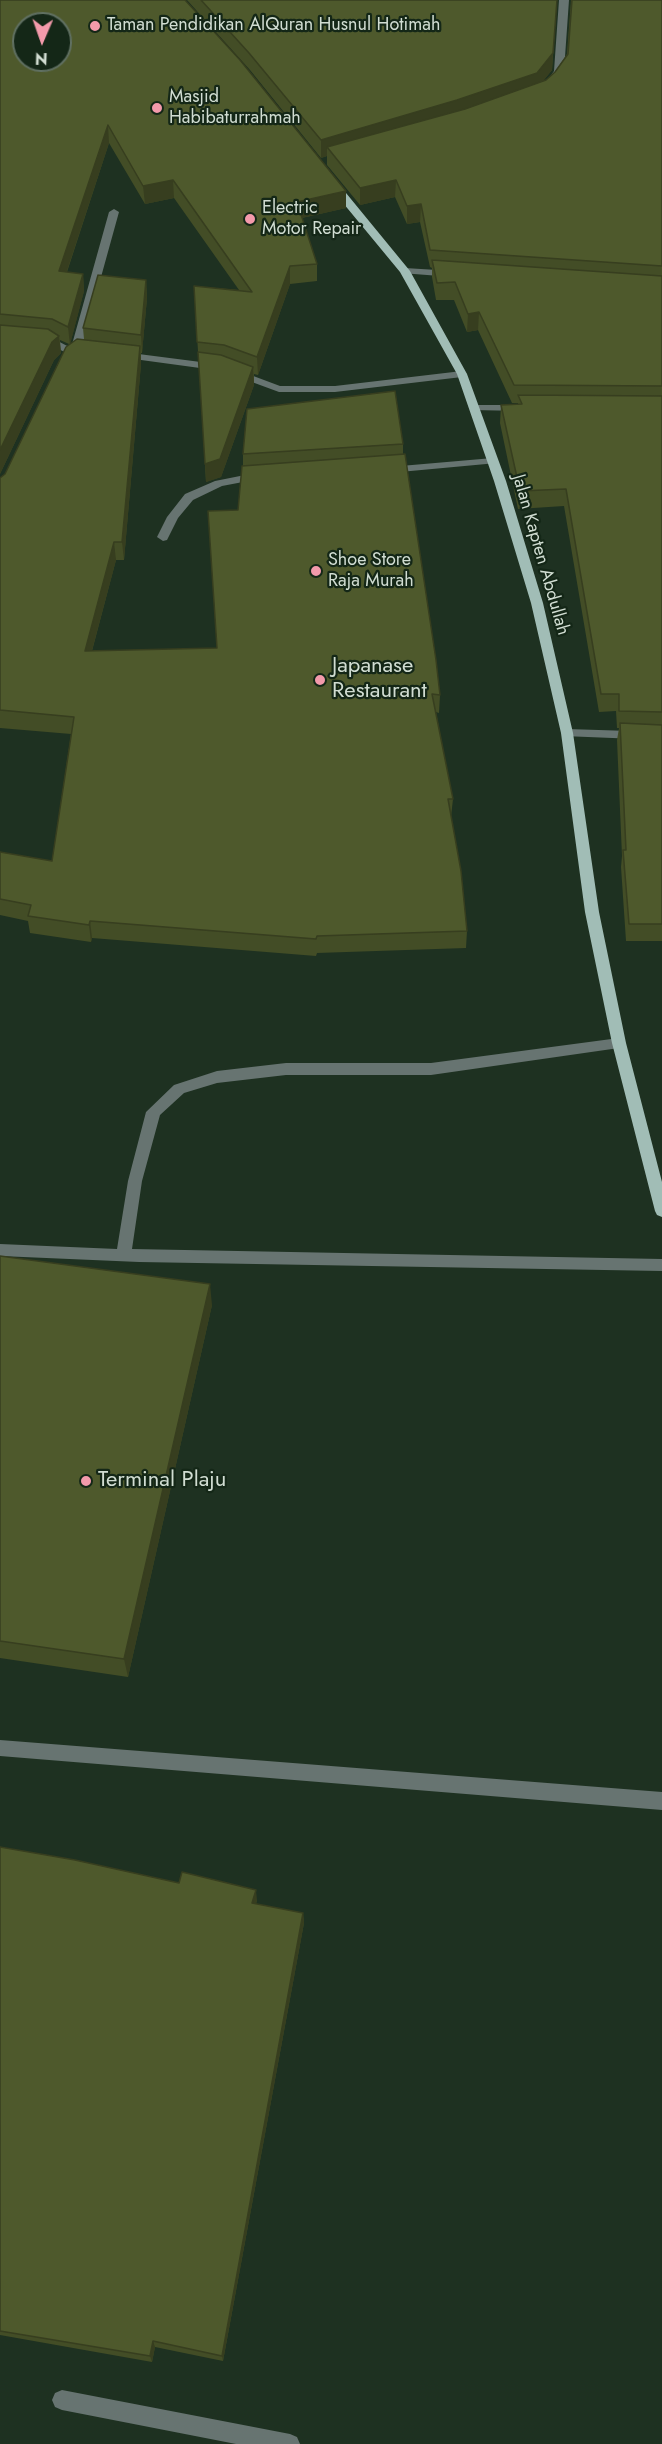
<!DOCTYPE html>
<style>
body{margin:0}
#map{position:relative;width:662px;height:2444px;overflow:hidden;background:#1e3121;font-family:Jost,sans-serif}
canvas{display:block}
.north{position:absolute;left:12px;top:12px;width:60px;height:60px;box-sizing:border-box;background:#142717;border:2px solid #607062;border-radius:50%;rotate:182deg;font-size:16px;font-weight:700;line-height:24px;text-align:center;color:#d1ddd2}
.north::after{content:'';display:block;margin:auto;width:21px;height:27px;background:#f39aab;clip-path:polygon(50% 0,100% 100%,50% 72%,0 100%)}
</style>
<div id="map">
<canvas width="662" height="2444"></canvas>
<div class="north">N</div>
</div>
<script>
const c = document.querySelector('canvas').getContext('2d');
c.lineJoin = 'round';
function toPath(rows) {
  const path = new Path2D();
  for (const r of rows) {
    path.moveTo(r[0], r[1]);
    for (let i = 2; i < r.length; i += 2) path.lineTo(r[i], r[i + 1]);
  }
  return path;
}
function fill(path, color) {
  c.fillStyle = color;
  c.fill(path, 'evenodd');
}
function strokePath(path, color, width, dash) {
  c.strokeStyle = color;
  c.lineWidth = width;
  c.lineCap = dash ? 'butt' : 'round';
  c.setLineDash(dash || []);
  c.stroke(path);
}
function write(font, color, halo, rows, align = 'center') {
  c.font = font + ' Jost,sans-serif';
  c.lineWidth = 4.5;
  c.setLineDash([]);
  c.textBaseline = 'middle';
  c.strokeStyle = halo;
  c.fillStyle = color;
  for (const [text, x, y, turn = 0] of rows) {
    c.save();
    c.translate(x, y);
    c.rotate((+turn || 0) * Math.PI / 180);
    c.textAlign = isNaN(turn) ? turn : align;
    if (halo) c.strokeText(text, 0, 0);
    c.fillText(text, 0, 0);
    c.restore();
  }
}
fill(toPath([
 [559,0,569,0,564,71,553,86,550,87,545,84,554,71,559,0],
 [114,209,119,212,80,353,72,356,51,345,0,340,0,334,54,339,71,348,109,212,114,209],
 [405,268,453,271,458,274,453,277,401,273,401,269,405,268],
 [123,352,224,365,280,386,335,386,462,371,467,374,462,377,335,392,279,392,222,371,119,357,118,355,123,352],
 [476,405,521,405,527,408,521,411,472,410,472,406,476,405],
 [493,458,497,459,497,463,389,473,383,470,389,467,493,458],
 [260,472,266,476,264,478,222,486,193,500,178,518,167,540,163,541,157,537,167,517,185,494,215,481,260,472],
 [567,729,662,732,662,740,563,736,561,733,563,730,567,729],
 [619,1038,626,1043,619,1048,431,1075,286,1075,217,1083,184,1093,160,1115,142,1181,132,1249,662,1259,662,1271,139,1262,0,1256,0,1244,117,1249,128,1181,146,1112,174,1085,217,1071,286,1063,431,1063,619,1038],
 [0,1740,662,1792,662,1810,0,1756,0,1740],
 [62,2390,290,2434,297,2437,300,2444,236,2444,62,2410,55,2407,52,2400,55,2393,62,2390]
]), '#677471');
fill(toPath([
 [329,182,337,182,410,271,467,374,506,481,543,603,573,733,599,912,626,1043,662,1182,662,1217,657,1215,655,1211,612,1043,585,912,561,733,531,603,494,481,457,374,400,272,329,186,329,182]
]), '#a1bdb6');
fill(toPath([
 [0,0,346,208,302,218,317,264,317,281,290,284,258,375,254,374,254,385,221,477,206,482,194,286,239,290,174,198,145,204,109,143,67,272,83,274,84,291,70,344,84,339,83,328,146,280,147,298,142,353,141,353,141,364,124,560,116,560,92,651,217,648,238,510,243,466,243,454,403,444,403,454,440,695,439,713,436,712,453,799,451,817,467,931,466,948,317,953,316,956,92,938,91,942,30,933,28,921,0,915,0,852,52,861,71,734,0,728,0,478,5,474,69,344,60,340,61,353,54,360,0,474],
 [187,0,557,0,552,70,543,81,546,80,555,72,567,54,571,0,662,0,662,941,626,941,621,867,622,856,617,740,619,728,617,728,616,711,599,712,564,506,518,509,500,423,501,405,518,404,518,403,512,403,478,330,467,332,454,300,436,300,432,277,432,268,430,267,420,222,407,224,395,197,360,205,327,165,327,156,321,158,250,70],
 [0,1256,212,1305,128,1677,0,1658],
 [0,1847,257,1900,256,1904,303,1913,304,1923,223,2361,155,2347,152,2362,0,2335]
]), '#434d26');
fill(toPath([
 [553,53,552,70,536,90,327,147,327,156,321,158,321,140],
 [108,125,109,143,61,289,59,271],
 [173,180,174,198,145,204,143,186],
 [396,180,395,197,360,205,360,188],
 [346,191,346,208,297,219,297,202],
 [421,204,420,222,407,224,407,206],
 [290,266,290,284,258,375,257,357],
 [83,274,84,291,70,345,68,327],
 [146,280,147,298,142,353,141,335],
 [479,312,478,330,467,332,468,314],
 [59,336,61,353,54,360,0,474,0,450,52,342],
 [140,346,141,364,124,560,122,542],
 [253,367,254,385,221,477,206,482,205,464],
 [114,542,116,560,87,669,85,651],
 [90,921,92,938,91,942,89,925],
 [210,1284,212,1305,128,1677,124,1659],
 [256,1890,257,1900,253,1913,252,1903],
 [303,1913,304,1923,223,2361,222,2356],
 [153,2341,155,2347,152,2362,150,2356]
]), '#373e1f');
const building = toPath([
 [0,0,185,0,240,60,346,191,297,202,317,264,290,266,257,357,224,345,197,342,194,286,252,292,173,180,143,186,108,125,59,271,83,274,68,327,52,319,0,314,0,0],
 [24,24,60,24,60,60,24,60,24,24],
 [201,0,557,0,553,53,537,73,457,100,321,140,249,53,201,0],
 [572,0,662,0,662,266,430,250,421,204,407,206,396,180,360,188,327,147,465,109,546,80,555,72,568,54,572,0],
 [432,260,662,276,662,386,514,385,479,312,468,314,455,282,437,283,432,260],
 [98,275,146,280,141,335,83,328,98,275],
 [0,325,48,329,59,336,52,342,0,450,0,325],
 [77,339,140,346,122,542,114,542,85,651,217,648,208,511,238,510,242,466,405,454,436,660,440,695,432,694,453,799,448,799,461,871,467,931,317,936,316,939,90,921,89,925,28,916,31,905,0,899,0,852,52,861,74,717,0,710,0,478,5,474,66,347,77,339],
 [198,352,221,355,253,367,220,459,205,464,198,352],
 [395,391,403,444,243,454,247,409,395,391],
 [518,395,662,396,662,712,619,711,619,694,601,694,566,489,520,491,501,405,522,404,518,395],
 [620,723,662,725,662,924,629,924,623,850,626,850,620,723],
 [0,1256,210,1284,124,1659,0,1641,0,1256],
 [0,1847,75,1860,179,1883,182,1872,256,1890,252,1903,303,1913,222,2356,153,2341,150,2356,0,2331,0,1847]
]);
fill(building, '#4e592c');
strokePath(building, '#373e1f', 1.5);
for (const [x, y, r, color] of [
 [95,26,6,"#f39aab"],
 [157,108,6,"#f39aab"],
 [250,219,6,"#f39aab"],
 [316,571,6,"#f39aab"],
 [320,680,6,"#f39aab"],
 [86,1481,6,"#f39aab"]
]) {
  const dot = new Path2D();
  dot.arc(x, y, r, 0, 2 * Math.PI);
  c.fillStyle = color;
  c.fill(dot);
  strokePath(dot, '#142717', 2);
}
write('18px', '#d1ddd2', '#142717', [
 ["Taman Pendidikan AlQuran Husnul Hotimah",107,26],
 ["Masjid",169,98],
 ["Habibaturrahmah",169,119],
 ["Electric",262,209],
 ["Motor Repair",262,230],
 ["Shoe Store",328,561],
 ["Raja Murah",328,582]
], 'left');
write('18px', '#d1ddd2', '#142717', [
 ["Jalan Kapten Abdullah",540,555,74]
]);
write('22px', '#d1ddd2', '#142717', [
 ["Japanase",332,667],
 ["Restaurant",332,692],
 ["Terminal Plaju",98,1481]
], 'left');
</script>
